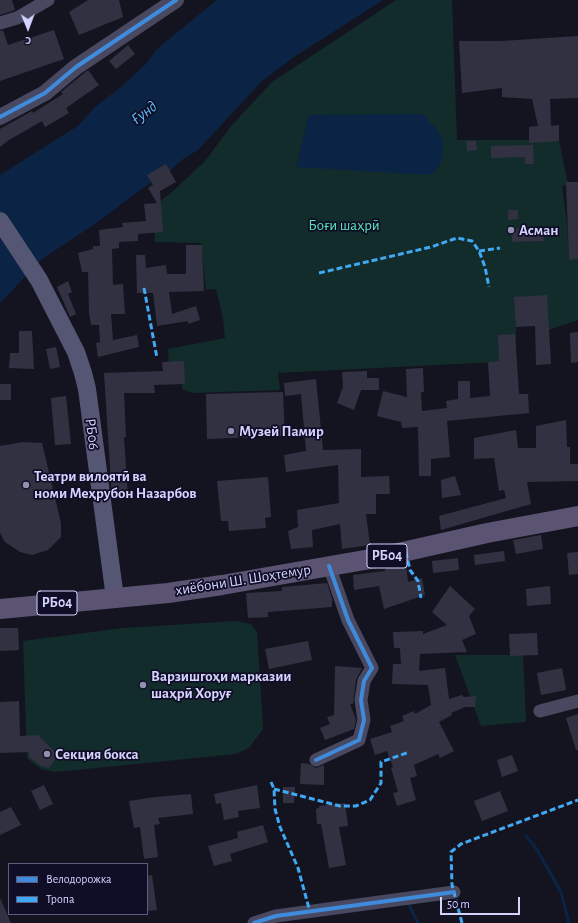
<!DOCTYPE html>
<meta charset="utf-8">
<style>
body{margin:0}
#map{position:relative;width:578px;height:923px;overflow:hidden;background:#141420;font-family:"Alegreya Sans",sans-serif}
canvas{display:block}
.legend{position:absolute;left:8px;top:863px;width:140px;height:52px;box-sizing:border-box;background:#100e26;border:1px solid #5e5c7d;margin:0;padding:5px 7px;list-style:none;font-size:12px;color:#d4d2ff}
.legend li{display:flex;align-items:center;gap:8px;height:20px}
.legend b{width:20px;border:1px solid #5e5c7d}
.north{position:absolute;left:8px;top:8px;width:40px;height:40px;-webkit-text-stroke:3px #100e26;paint-order:stroke;rotate:179deg;font-size:11px;font-weight:700;line-height:16px;text-align:center;color:#d4d2ff}
.north::after{content:'';display:block;margin:auto;width:14px;height:18px;background:#d4d2ff;clip-path:polygon(50% 0,100% 100%,50% 72%,0 100%)}
.scale{position:absolute;left:440px;top:897px;width:80px;height:18px;box-sizing:border-box;border:2px solid #d4d2ff;border-top:0;padding-left:5px;font-size:12px;line-height:14px;white-space:nowrap;color:#d4d2ff;-webkit-text-stroke:3px #100e26;paint-order:stroke}
</style>
<div id="map">
<canvas width="578" height="923"></canvas>
<ul class="legend">
<li><b style="height:5px;background:#408adc"></b>Велодорожка</li>
<li><b style="height:5px;background:#3fa9f5"></b>Тропа</li>
</ul>
<div class="north">С</div>
<div class="scale">50 m</div>
</div>
<script>
const c = document.querySelector('canvas').getContext('2d');
c.lineJoin = 'round';
function fill(path, color) {
  c.fillStyle = color;
  c.fill(path, 'evenodd');
}
function toPath(rows) {
  const path = new Path2D();
  for (const r of rows) {
    path.moveTo(r[0], r[1]);
    for (let i = 2; i < r.length; i += 2) path.lineTo(r[i], r[i + 1]);
  }
  return path;
}
function strokePath(path, color, width, dash) {
  c.strokeStyle = color;
  c.lineWidth = width;
  c.lineCap = dash ? 'butt' : 'round';
  c.setLineDash(dash || []);
  c.stroke(path);
}
function write(font, color, halo, rows, align = 'center') {
  c.font = font + ' "Alegreya Sans",sans-serif';
  c.lineWidth = 3.5;
  c.setLineDash([]);
  c.textBaseline = 'middle';
  c.strokeStyle = halo;
  c.fillStyle = color;
  for (const [text, x, y, turn = 0] of rows) {
    c.save();
    c.translate(x, y);
    c.rotate((+turn || 0) * Math.PI / 180);
    c.textAlign = isNaN(turn) ? turn : align;
    if (halo) c.strokeText(text, 0, 0);
    c.fillText(text, 0, 0);
    c.restore();
  }
}
fill(toPath([
 [396,0,452,0,457,140,559,140,568,185,562,186,567,224,569,259,578,259,578,320,548,330,548,325,516,327,516,361,278,373,280,390,192,393,182,389,182,365,169,365,168,349,225,338,223,318,216,289,206,290,201,243,155,242,154,206,172,192,205,161,232,125,272,82],
 [236,621,251,624,257,632,263,729,249,748,236,754,56,772,41,769,27,758,23,641,123,628],
 [455,655,523,655,526,722,481,726]
]), '#112c2a');
fill(toPath([
 [217,0,383,0,291,59,261,82,198,150,183,159,171,170,143,188,95,224,42,259,0,303,0,175,78,126,94,108,121,87,144,66,158,48],
 [423,114,438,131,443,143,443,151,440,164,436,171,429,175,296,167,309,115]
]), '#0b2445');
strokePath(toPath([
 [526,836,536,848,561,892,569,923],
 [407,901,418,923]
]), '#0b2445', 3);
fill(toPath([
 [0,0,12,0,15,10,0,15],
 [88,0,119,0,123,17,79,35,69,12],
 [3,30,8,45,54,30,64,59,0,81,0,31],
 [578,36,578,98,550,99,551,126,559,125,559,141,529,143,529,127,538,126,532,99,502,97,502,88,462,93,459,41,502,41],
 [128,45,135,54,116,69,109,61],
 [88,70,99,85,66,108,69,113,45,127,42,121,9,140,0,147,0,129,32,111,33,113,63,94,61,92],
 [466,141,476,141,477,150,467,151],
 [533,145,534,164,525,164,525,157,491,158,491,146],
 [166,164,176,182,160,191,163,232,138,234,138,241,119,242,119,248,112,249,113,285,123,284,125,314,111,314,113,340,137,335,139,347,98,357,96,343,100,342,99,325,91,325,89,313,88,272,82,272,78,253,93,249,93,246,100,246,99,230,123,227,122,223,146,221,144,204,157,203,148,188,153,185,147,175],
 [566,182,578,182,578,259,569,260],
 [508,210,518,210,518,219,508,220],
 [543,227,544,241,512,242,512,229],
 [186,245,202,245,204,291,169,292,172,314,196,306,200,320,188,324,188,321,157,326,153,293,137,293,136,255,145,255,146,268,166,265,167,274,186,274],
 [68,281,72,292,68,294,76,314,70,317,57,287],
 [547,295,551,364,536,365,535,326,516,327,514,297],
 [19,331,32,331,34,369,9,368,10,353,19,353],
 [578,332,578,362,571,363,570,333],
 [515,334,519,394,528,394,529,413,447,421,450,457,431,459,431,476,419,476,418,427,402,428,401,422,377,416,383,391,407,397,406,369,423,368,424,392,421,392,422,411,447,408,446,401,458,399,458,381,470,381,470,398,490,396,488,362,499,361,498,335],
 [56,347,60,367,50,369,46,349],
 [184,361,185,384,154,385,155,393,124,393,126,437,124,437,128,498,112,499,104,373,163,371,162,362],
 [367,371,367,378,379,378,379,390,361,390,354,410,337,403,343,387,342,372],
 [316,379,323,450,361,449,361,477,389,476,390,494,376,494,376,514,366,514,370,545,342,549,340,524,312,530,313,547,291,549,288,531,298,527,297,510,339,503,338,465,286,472,284,455,306,451,301,394,285,396,284,383],
 [0,384,11,384,11,400,0,400],
 [283,392,285,436,207,439,206,394],
 [66,396,71,444,55,445,51,398],
 [566,420,567,447,570,447,570,464,578,464,578,481,527,482,531,504,441,530,439,516,506,498,504,490,499,491,494,458,474,459,474,438,516,430,518,448,536,448,536,426],
 [23,442,42,443,61,523,61,537,48,550,32,555,20,552,5,542,0,533,0,446],
 [455,476,461,495,442,498,441,480],
 [268,477,271,517,265,518,266,528,229,531,228,521,221,521,217,481],
 [541,535,543,549,516,554,513,540],
 [504,551,505,561,475,565,474,555],
 [578,552,578,574,569,575,567,553],
 [458,558,459,570,433,573,432,561],
 [406,564,408,582,422,578,425,595,384,609,379,586,354,590,353,575,385,571,385,569],
 [327,583,332,598,332,607,268,612,268,617,248,618,246,593,282,591,282,587],
 [450,586,475,609,469,616,476,634,462,640,467,652,420,654,419,671,445,668,449,699,462,695,464,697,476,696,475,707,465,707,451,713,452,715,439,722,454,751,440,758,438,754,414,765,417,776,410,778,416,800,397,806,393,793,398,792,391,768,393,767,387,751,375,755,370,739,392,732,390,726,404,721,402,716,414,711,415,714,431,705,428,685,392,684,393,664,401,664,400,648,394,648,393,632,423,631,423,634,447,625,432,612],
 [550,586,551,604,527,606,526,589],
 [0,628,18,628,19,650,0,651],
 [537,633,538,655,510,656,509,634],
 [308,641,312,660,269,669,265,649],
 [335,666,362,668,356,680,353,704,350,704,356,720,354,729,325,740,320,728,330,724,327,717,334,715],
 [562,668,566,690,541,695,537,673],
 [19,701,20,736,38,735,58,755,49,768,41,766,29,757,29,752,0,753,0,702],
 [578,714,578,750,576,750,566,718],
 [512,755,518,771,502,777,497,760],
 [301,763,309,764,316,768,324,765,324,785,300,784],
 [44,785,53,804,40,810,31,791],
 [257,785,260,808,238,811,239,817,224,820,221,803,216,804,214,794],
 [283,787,295,787,294,803,283,803],
 [500,791,508,811,482,821,474,801],
 [191,794,193,814,158,818,160,824,154,825,158,857,144,859,140,827,134,828,129,801,155,797],
 [345,803,348,826,339,827,346,865,329,868,321,824,317,824,316,809,319,808,319,806],
 [11,807,21,825,0,835,0,812],
 [263,825,268,842,230,854,232,861,214,866,208,846,238,838,237,832],
 [152,875,157,910,147,911,147,876],
 [0,898,11,923,0,923]
]), '#323142');
strokePath(toPath([
 [0,23,17,18,48,0],
 [540,711,578,701],
 [316,760,359,740,364,720,361,700,364,681,372,668,348,620,329,566],
 [254,923,276,916,454,892]
]), '#484961', 13);
strokePath(toPath([
 [0,117,45,93,76,67,176,0]
]), '#484961', 16);
strokePath(toPath([
 [0,221,39,280,76,352,83,373,87,389,115,598]
]), '#555674', 18);
strokePath(toPath([
 [0,609,168,593,222,585,376,558,487,533,578,516]
]), '#5b5372', 20);
strokePath(toPath([
 [479,251,500,248],
 [319,273,431,247,457,238,472,241,479,251,485,267,489,287],
 [144,288,157,358],
 [406,552,410,570,418,581,421,598],
 [271,782,274,789,275,809,280,827,298,868,310,912],
 [274,789,340,806,356,806,370,800,381,783,381,762,409,752],
 [462,923,452,885,451,852,461,844,578,800]
]), '#3fa9f5', 3, [6, 3]);
strokePath(toPath([
 [0,117,45,93,76,67,176,0],
 [316,760,359,740,364,720,361,700,364,681,372,668,348,620,329,566],
 [254,923,276,916,454,892]
]), '#408adc', 4);
for (const [x, y, r, color] of [
 [511,230,4,"#9190b1"],
 [231,431,4,"#9190b1"],
 [26,485,4,"#9190b1"],
 [143,685,4,"#9190b1"],
 [47,754,4,"#9190b1"]
]) {
  const dot = new Path2D();
  dot.arc(x, y, r, 0, 2 * Math.PI);
  c.fillStyle = color;
  c.fill(dot);
  strokePath(dot, '#100e26', 1.5);
}
for (const [x, y, w] of [
 [387,556,40],
 [57,603,40]
]) {
  const box = new Path2D();
  box.roundRect(x - w / 2, y - 12, w, 24, 3);
  c.fillStyle = '#100e26';
  c.fill(box);
  strokePath(box, '#d4d2ff', 1);
}
write('bold 14px', '#d4d2ff', null, [
 ["РБ04",387,556],
 ["РБ04",57,603]
]);
write('15px', '#58e5b7', '#100e26', [
 ["Боғи шаҳрӣ",344,225]
]);
write('bold 15px', '#d4d2ff', '#100e26', [
 ["Асман",519,230],
 ["Музей Памир",239,431],
 ["Театри вилоятӣ ва",34,476],
 ["номи Меҳрубон Назарбов",34,493],
 ["Варзишгоҳи марказии",151,676],
 ["шаҳрӣ Хоруғ",151,693],
 ["Секция бокса",55,754]
], 'left');
write('15px', '#d4d2ff', '#100e26', [
 ["РБ06",92,434,83],
 ["хиёбони Ш. Шоҳтемур",243,580,-9]
]);
write('italic 16px', '#60c2ff', '#100e26', [
 ["Ғунд",144,113,-37]
]);
</script>
